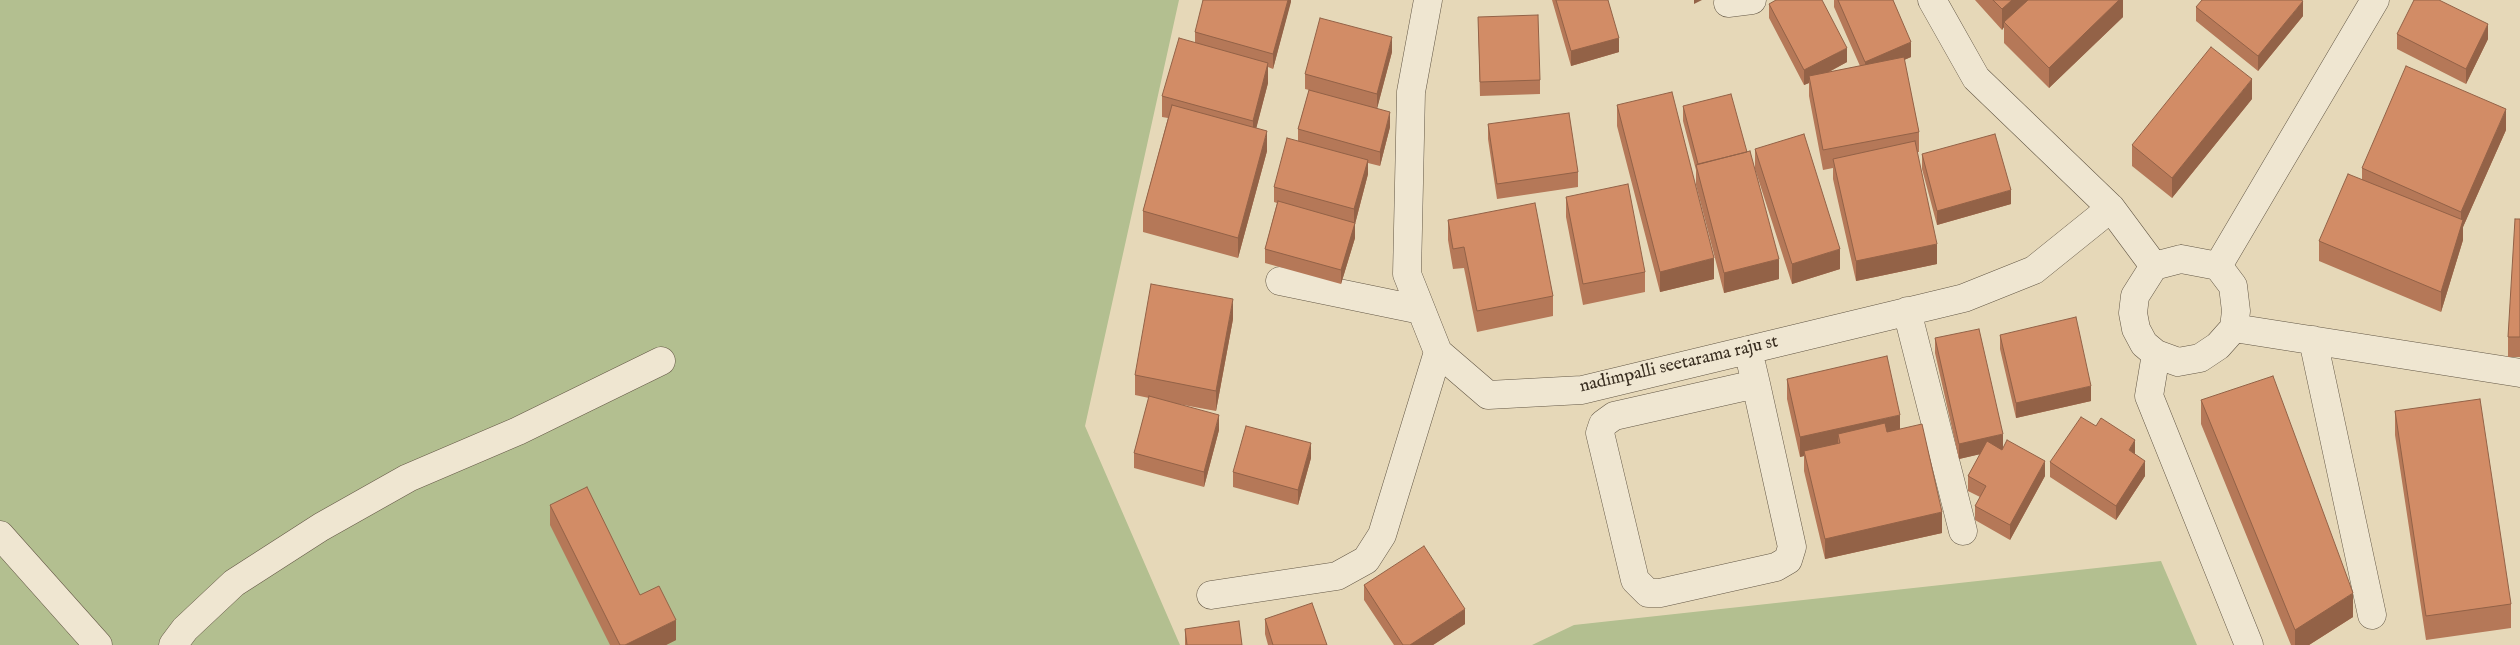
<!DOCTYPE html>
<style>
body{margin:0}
canvas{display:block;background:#e6d8b8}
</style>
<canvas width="2520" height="645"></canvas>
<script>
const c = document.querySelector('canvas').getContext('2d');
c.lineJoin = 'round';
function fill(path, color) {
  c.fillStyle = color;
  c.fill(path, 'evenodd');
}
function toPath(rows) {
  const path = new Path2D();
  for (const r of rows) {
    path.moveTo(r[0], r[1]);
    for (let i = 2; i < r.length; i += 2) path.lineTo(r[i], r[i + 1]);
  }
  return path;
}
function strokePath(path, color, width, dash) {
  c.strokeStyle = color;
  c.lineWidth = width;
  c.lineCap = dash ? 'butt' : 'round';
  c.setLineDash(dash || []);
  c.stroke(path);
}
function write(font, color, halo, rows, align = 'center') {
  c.font = font + ' "IM FELL English",serif';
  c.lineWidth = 4;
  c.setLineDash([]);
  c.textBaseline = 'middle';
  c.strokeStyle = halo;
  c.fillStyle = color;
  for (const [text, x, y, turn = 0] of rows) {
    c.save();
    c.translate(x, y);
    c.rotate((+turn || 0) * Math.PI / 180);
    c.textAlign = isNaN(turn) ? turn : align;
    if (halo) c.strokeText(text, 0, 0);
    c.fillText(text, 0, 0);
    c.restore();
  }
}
fill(toPath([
 [0,0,1179,0,1085,426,1180,645,0,645],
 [2161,561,2197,645,1532,645,1574,625]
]), '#b3bf90');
const minor = toPath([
 [1428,0,1411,92,1407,274,1438,352,1488,395,1582,390,1964,298,2034,270,2111,208],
 [1932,0,1976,78,2111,208,2154,266],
 [1728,3,1752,0],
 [2181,259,2218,266,2233,286,2236,311,2234,328,2218,346,2200,358,2178,362,2156,354,2144,344,2136,329,2133,313,2135,296,2154,266,2181,259],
 [2218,266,2375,0],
 [1280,281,1421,310],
 [1907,311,1963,531],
 [2234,328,2520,373],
 [2313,340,2372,615],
 [1748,350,1756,384,1792,547,1788,560,1776,567,1660,593,1648,593,1635,580,1600,433,1603,424,1614,416,1756,384],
 [2156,354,2149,396,2249,645],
 [0,535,98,645],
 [1211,595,1337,576,1366,560,1382,535,1438,352],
 [173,645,185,629,234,583,321,527,408,478,518,431,661,361]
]);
strokePath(minor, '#645846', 29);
strokePath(minor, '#efe6d1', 28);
fill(toPath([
 [1291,0,1273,69,1268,67,1268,83,1256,128,1267,151,1238,258,1143,232,1143,211,1168,118,1162,117,1162,96,1195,43,1195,32],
 [1552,0,1608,0,1619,52,1571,66],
 [1834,0,1893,0,1911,57,1904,60,1919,132,1919,152,1917,152,1937,264,1856,281,1833,179,1833,168,1823,170,1809,96,1809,83,1804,85,1769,18,1769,4,1847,62,1829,72,1860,66,1834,7],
 [1975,0,2123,0,2123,17,2049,88,2004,43,2004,27,2002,30],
 [2196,7,2303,16,2258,71,2196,21],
 [1478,17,1540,80,1540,94,1480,96],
 [2397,34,2488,39,2466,84,2397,49],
 [1392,52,1377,108,1390,127,1380,166,1368,163,1368,174,1355,224,1355,238,1341,284,1265,263,1265,249,1277,203,1274,202,1274,187,1298,141,1298,129,1309,90,1305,89,1305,74],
 [2252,99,2172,198,2132,166,2132,145],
 [1617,105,1714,279,1660,292,1617,126],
 [1683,106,1779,279,1724,293,1696,185,1696,170,1683,121],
 [1488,124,1578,172,1578,187,1497,199,1488,139],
 [2506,130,2463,227,2463,240,2441,312,2319,261,2319,241,2362,179,2362,168],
 [1755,149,1840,269,1792,284,1755,169],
 [1922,154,2011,204,1937,225,1922,169],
 [1566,197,1645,272,1645,292,1583,305,1566,217],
 [2520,219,2520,357,2508,357,2508,337],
 [1448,220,1553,296,1553,316,1477,332,1464,268,1453,269,1448,240],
 [1233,319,1216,411,1178,404,1219,430,1204,487,1134,468,1134,453,1149,398,1135,395,1135,375],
 [2000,335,2091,401,2016,418,2000,349],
 [1935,338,2003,448,2045,476,2010,540,1975,520,1975,506,1980,497,1968,491,1968,476,1980,454,1959,459,1935,353],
 [1787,379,1900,429,1942,533,1825,559,1804,471,1804,456,1800,457,1787,399],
 [2201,400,2353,617,2309,645,2291,645,2201,424],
 [2395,411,2511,604,2511,628,2426,640,2395,435],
 [2135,454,2145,476,2116,520,2050,477,2050,462],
 [1311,458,1298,505,1233,487,1233,472],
 [550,505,640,595,676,640,666,645,610,645,550,525],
 [1364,585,1465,624,1433,645,1394,645,1364,600],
 [1265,619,1327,645,1268,645,1265,634],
 [1185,629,1242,645,1185,645]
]), '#b57858');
fill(toPath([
 [1288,0,1291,0,1291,2,1273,69,1273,54],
 [1694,0,1702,0,1694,4],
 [2012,0,2034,0,2004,22,2004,27,2002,30,2002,9],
 [2119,0,2123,0,2123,17,2049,88,2049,68],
 [2303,1,2303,16,2258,71,2258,56],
 [2488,24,2488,39,2466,84,2466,69],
 [1392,37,1392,52,1377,109,1377,94],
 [1619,38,1619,52,1571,66,1571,51],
 [1911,42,1911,57,1865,77,1865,62],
 [1847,48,1847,62,1810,82,1809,76,1809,83,1804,85,1804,70],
 [1268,63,1268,83,1253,141,1253,121],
 [2252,79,2252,99,2172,198,2172,178],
 [2506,109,2506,130,2463,227,2463,240,2441,312,2441,292,2461,226,2461,212],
 [1390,112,1390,127,1380,166,1380,152],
 [1267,131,1267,151,1238,258,1238,238],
 [1368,160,1368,174,1355,224,1355,238,1341,284,1341,270,1354,223,1354,209],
 [2011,190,2011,204,1937,225,1937,211],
 [1937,244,1937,264,1856,281,1856,261],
 [1840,249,1840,269,1792,284,1792,264],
 [1714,258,1714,279,1660,292,1660,272],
 [1779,259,1779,279,1724,293,1724,273],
 [1233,299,1233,319,1216,411,1216,391],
 [2091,386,2091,401,2016,418,2016,403],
 [1219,415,1219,430,1204,487,1204,472],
 [1900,415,1900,435,1840,443,1838,434,1838,449,1804,451,1804,456,1800,457,1800,437],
 [2003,434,2003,449,1959,459,1959,444],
 [2135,440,2135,455,2129,450],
 [1311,443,1311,458,1298,505,1298,490],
 [2045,461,2045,476,2010,540,2010,525],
 [2145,461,2145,476,2116,520,2116,506],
 [1942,512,1942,533,1825,559,1825,539],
 [2353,593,2353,617,2309,645,2295,645,2295,630],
 [1465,609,1465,624,1433,645,1410,645],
 [676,620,676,640,666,645,625,645]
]), '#936247');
const building = toPath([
 [1203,0,1288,0,1273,54,1195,32,1203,0],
 [1556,0,1608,0,1619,38,1571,51,1556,0],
 [1776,0,1822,0,1847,48,1804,70,1769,4,1776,0],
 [1838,0,1893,0,1911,42,1865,62,1838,0],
 [1993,0,2012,0,2002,9,1993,0],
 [2028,0,2119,0,2049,68,2004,22,2028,0],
 [2202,0,2301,0,2303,1,2258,56,2196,7,2202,0],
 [2414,0,2439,0,2488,24,2466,69,2397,34,2414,0],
 [1538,15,1540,80,1480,82,1478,17,1538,15],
 [1320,18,1392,37,1377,94,1305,74,1320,18],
 [1179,38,1268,63,1253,121,1162,96,1179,38],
 [2211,47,2252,79,2172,178,2132,145,2211,47],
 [1904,57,1919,132,1823,150,1809,76,1904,57],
 [2406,66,2506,109,2461,212,2362,168,2406,66],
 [1309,90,1390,112,1380,152,1298,129,1309,90],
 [1672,92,1714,258,1660,272,1617,105,1672,92],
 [1731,94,1747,152,1698,164,1683,106,1731,94],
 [1172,105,1267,131,1238,238,1143,211,1172,105],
 [1569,113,1578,172,1497,184,1488,124,1569,113],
 [1804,134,1840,249,1792,264,1755,149,1804,134],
 [1995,134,2011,190,1937,211,1922,154,1995,134],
 [1287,138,1368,160,1354,209,1274,187,1287,138],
 [1915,141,1937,244,1856,261,1833,159,1915,141],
 [1750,151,1779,259,1724,273,1696,165,1750,151],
 [2348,174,2463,220,2441,292,2319,241,2348,174],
 [1628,184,1645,272,1583,284,1566,197,1628,184],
 [1278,201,1355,223,1341,270,1265,249,1278,201],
 [1535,203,1553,296,1477,311,1464,247,1453,249,1448,220,1535,203],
 [2515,219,2520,219,2520,337,2508,337,2515,219],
 [1151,284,1233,299,1216,391,1135,375,1151,284],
 [2076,317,2091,386,2016,403,2000,335,2076,317],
 [1979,329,2003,434,1959,444,1935,338,1979,329],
 [1887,356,1900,415,1800,437,1787,379,1887,356],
 [2273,376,2353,593,2295,630,2201,400,2273,376],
 [1149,396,1219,415,1204,472,1134,453,1149,396],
 [2480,399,2511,604,2426,616,2395,411,2480,399],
 [2081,417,2096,426,2101,418,2135,440,2129,450,2145,461,2116,506,2050,462,2081,417],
 [1885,423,1887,432,1922,424,1942,512,1825,539,1804,451,1840,443,1838,434,1885,423],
 [1246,426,1311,443,1298,490,1233,472,1246,426],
 [2007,440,2045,461,2010,525,1975,506,1986,486,1968,476,1987,441,2002,450,2007,440],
 [587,487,640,595,659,586,676,620,625,645,620,645,550,505,587,487],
 [1424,546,1465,609,1410,645,1403,645,1364,585,1424,546],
 [1312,603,1327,645,1273,645,1265,619,1312,603],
 [1239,621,1242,645,1187,645,1185,629,1239,621]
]);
fill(building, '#d28c66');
strokePath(building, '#936247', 1);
write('18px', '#382d20', '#efe6d1', [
 ["nadimpalli seetarama raju st",1679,365,-13]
]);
</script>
